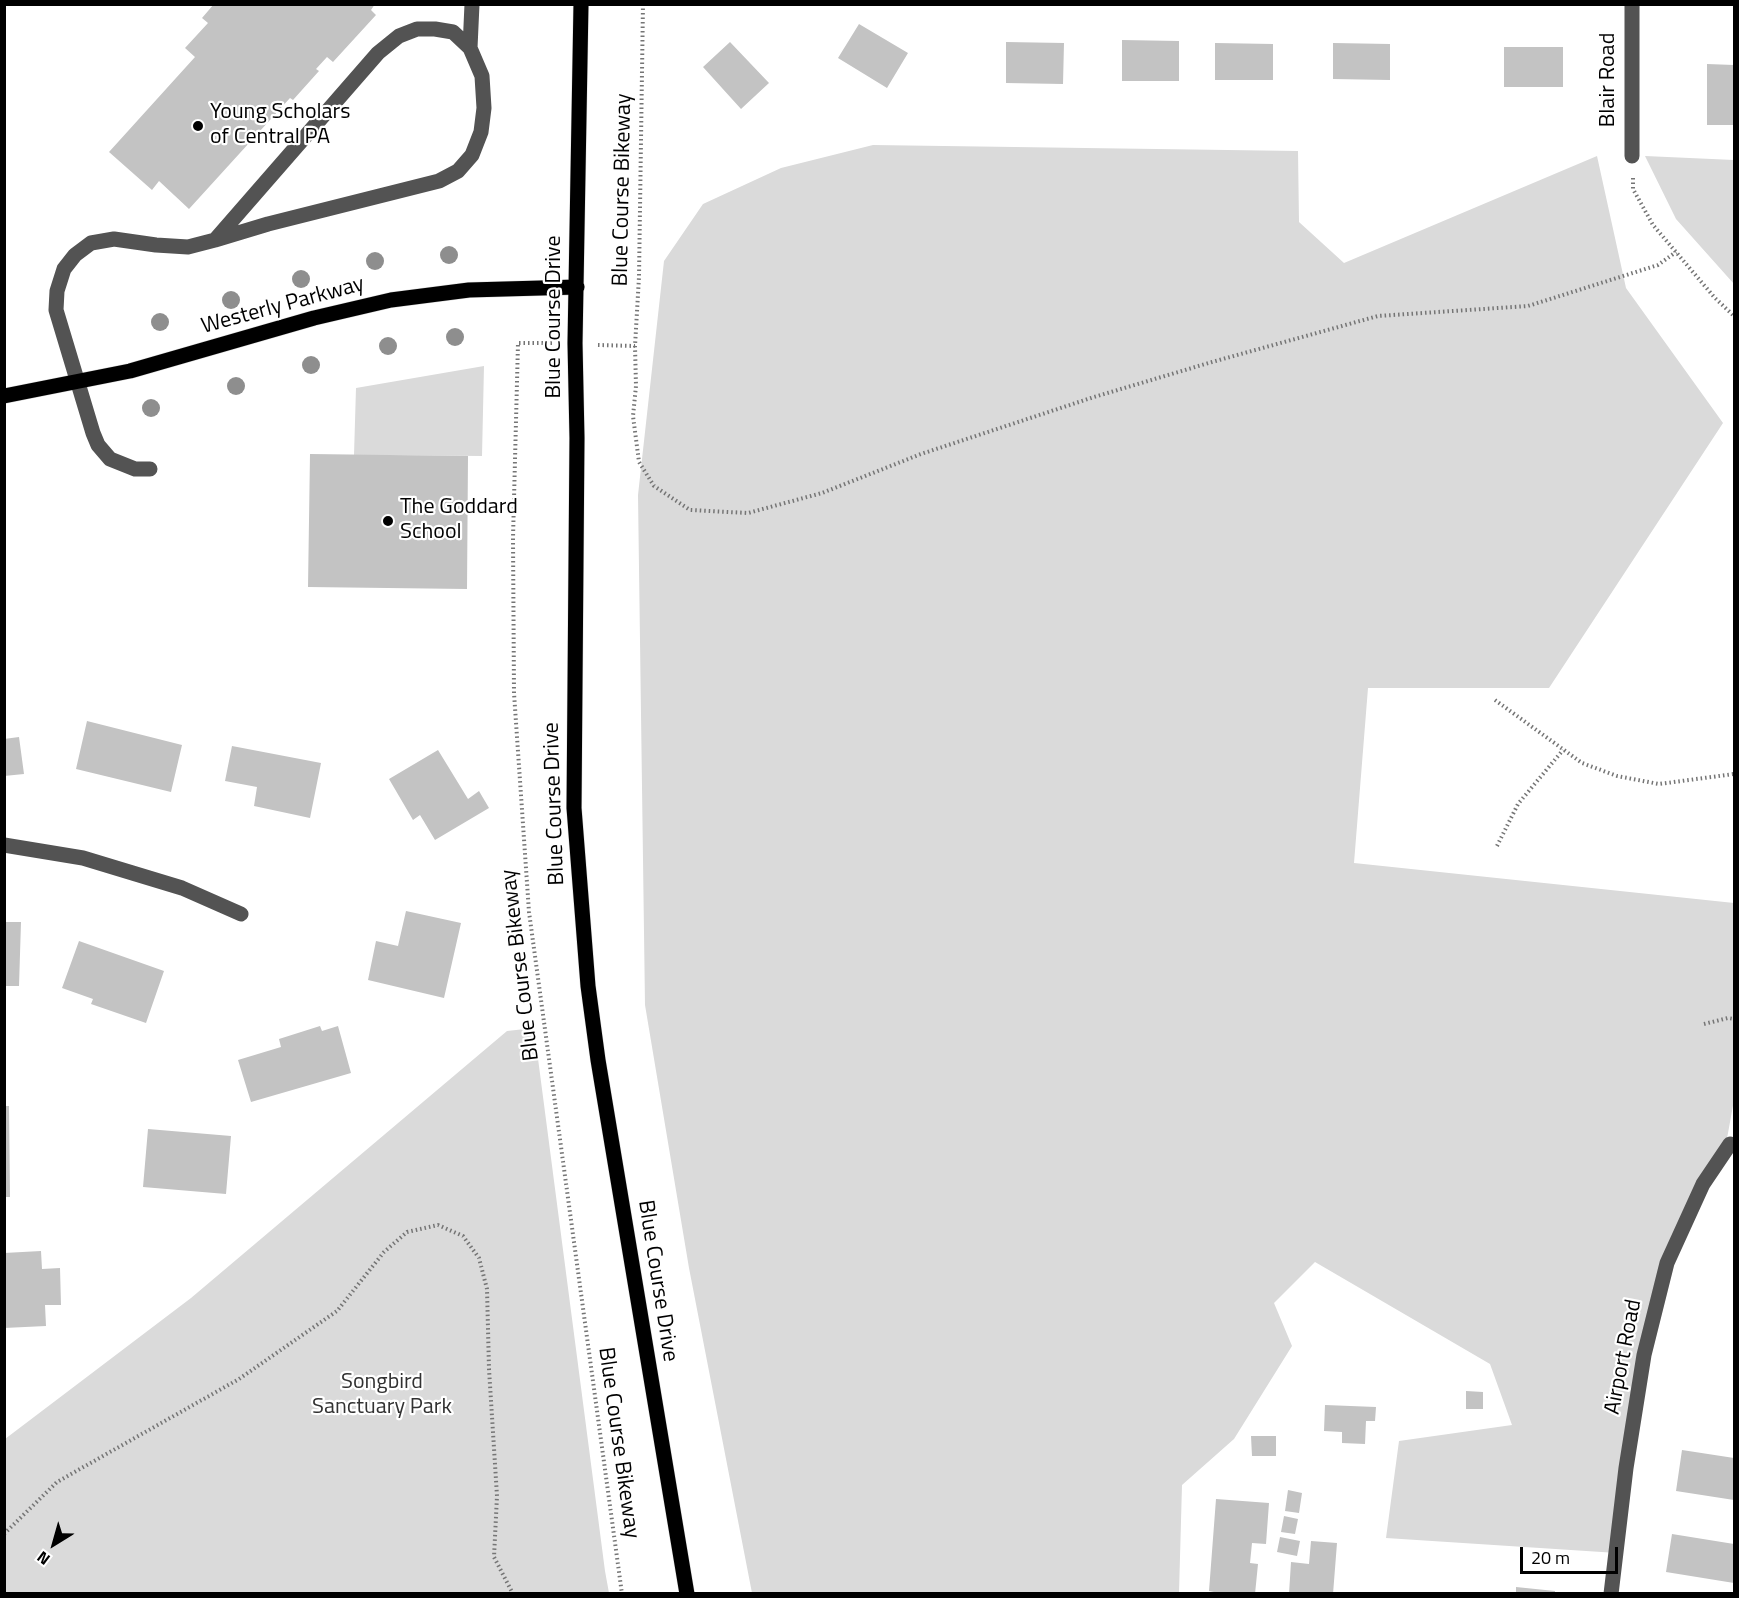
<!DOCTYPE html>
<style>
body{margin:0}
#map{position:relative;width:1739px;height:1598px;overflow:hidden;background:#fff;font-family:"Titillium Web",sans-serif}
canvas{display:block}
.frame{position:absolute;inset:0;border:6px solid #000;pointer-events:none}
.north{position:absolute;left:24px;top:1514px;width:60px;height:60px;-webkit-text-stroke:4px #fff;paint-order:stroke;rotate:217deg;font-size:16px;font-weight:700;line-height:24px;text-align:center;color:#000}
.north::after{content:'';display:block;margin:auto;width:21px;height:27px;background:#000;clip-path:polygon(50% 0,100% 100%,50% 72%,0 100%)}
.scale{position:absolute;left:1520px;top:1547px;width:98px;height:27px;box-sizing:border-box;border:3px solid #000;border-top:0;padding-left:8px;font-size:18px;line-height:21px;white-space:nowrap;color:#000;-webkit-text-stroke:4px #fff;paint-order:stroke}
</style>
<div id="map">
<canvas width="1739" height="1598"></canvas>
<div class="frame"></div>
<div class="north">N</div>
<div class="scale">20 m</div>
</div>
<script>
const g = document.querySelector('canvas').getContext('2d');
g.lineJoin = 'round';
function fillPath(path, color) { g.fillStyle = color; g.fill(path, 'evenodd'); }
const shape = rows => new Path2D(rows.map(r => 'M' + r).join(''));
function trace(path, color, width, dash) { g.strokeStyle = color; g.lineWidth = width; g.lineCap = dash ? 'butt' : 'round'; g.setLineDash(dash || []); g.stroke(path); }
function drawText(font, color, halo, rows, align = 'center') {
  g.font = font + ' "Titillium Web",sans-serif'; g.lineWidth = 4.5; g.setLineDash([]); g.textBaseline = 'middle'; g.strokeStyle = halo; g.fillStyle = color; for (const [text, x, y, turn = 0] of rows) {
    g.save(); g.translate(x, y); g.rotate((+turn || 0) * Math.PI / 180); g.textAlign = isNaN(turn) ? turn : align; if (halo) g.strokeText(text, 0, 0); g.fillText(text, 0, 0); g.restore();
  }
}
fillPath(shape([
 [873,145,1298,151,1299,222,1344,263,1597,156,1626,288,1723,423,1549,688,1368,688,1354,863,1734,903,1734,1100,1726,1144,1684,1221,1643,1385,1617,1553,1386,1538,1399,1441,1512,1425,1490,1364,1315,1262,1274,1303,1292,1346,1234,1439,1182,1485,1179,1593,752,1593,689,1268,645,1005,638,495,664,261,703,204,781,168],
 [1645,156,1734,160,1734,284,1676,219],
 [484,366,482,456,354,455,356,388],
 [534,1028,605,1571,609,1593,5,1593,5,1439,191,1298,507,1031]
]), '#dadada');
fillPath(shape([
 [214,4,375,4,371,10,376,15,333,62,327,57,316,69,319,71,293,100,290,98,189,209,159,181,152,190,109,152,195,57,185,48,208,23,202,18],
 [859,24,908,53,887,88,838,58],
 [1122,40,1179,41,1179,81,1122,81],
 [730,42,769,83,741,109,703,67],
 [1006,42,1064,43,1063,84,1006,83],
 [1215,43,1273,44,1273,80,1215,80],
 [1333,43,1390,44,1390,80,1333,79],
 [1504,47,1563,47,1563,87,1504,87],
 [1707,64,1734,65,1734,125,1707,125],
 [310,454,468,456,467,589,308,587],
 [87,721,182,745,171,792,76,769],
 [19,737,24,774,4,776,4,739],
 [232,746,321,763,310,818,254,806,257,787,225,781],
 [438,750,468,799,479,791,489,808,435,840,420,815,413,820,389,779],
 [406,911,461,923,444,998,368,980,376,941,398,946],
 [4,922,21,922,19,986,4,986],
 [79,941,164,971,146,1023,91,1004,93,999,62,988],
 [320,1026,322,1031,338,1026,351,1073,251,1102,238,1060,281,1047,279,1039],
 [4,1106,9,1106,10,1197,4,1197],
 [148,1129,231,1136,226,1194,143,1187],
 [41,1251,42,1269,60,1268,61,1305,45,1305,46,1326,4,1328,4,1253],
 [1466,1391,1483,1392,1483,1409,1466,1409],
 [1325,1405,1376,1407,1375,1421,1366,1421,1365,1444,1342,1443,1342,1432,1324,1431],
 [1251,1436,1276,1436,1276,1456,1252,1456],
 [1682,1450,1734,1458,1734,1500,1676,1491],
 [1288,1490,1302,1493,1299,1513,1285,1511],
 [1216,1499,1269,1503,1266,1544,1252,1543,1250,1563,1258,1564,1255,1594,1214,1594,1214,1592,1209,1591],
 [1284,1516,1298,1519,1295,1534,1281,1532],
 [1672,1534,1734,1544,1734,1583,1666,1572],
 [1280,1537,1300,1541,1297,1556,1277,1552],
 [1311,1541,1337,1543,1333,1594,1289,1594,1291,1562,1309,1564],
 [1516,1587,1555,1591,1555,1594,1516,1594]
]), '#c3c3c3');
const major = shape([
 [581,4,575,343,577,438,574,808,588,986,598,1060,687,1594],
 [4,396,130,371,314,318,391,300,469,290,577,287]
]);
trace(major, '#dbdbdb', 16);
trace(shape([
 [643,4,639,277,635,346,636,386,633,416,639,462,654,486,690,510,748,513,822,493,921,454,1094,397,1212,362,1378,316,1528,306,1658,265,1676,252],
 [1633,178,1633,189,1653,225,1715,298,1734,316],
 [552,343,518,343,513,538,514,693,529,912,622,1594],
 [598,345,635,346],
 [1495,700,1582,763,1617,776,1659,784,1734,774],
 [1497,846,1518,804,1563,750],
 [1704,1024,1728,1018,1734,1019],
 [4,1534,57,1482,239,1379,337,1311,384,1252,407,1232,438,1225,463,1236,479,1258,487,1289,489,1369,497,1496,494,1557,513,1594]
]), '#757575', 4, [1.5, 3]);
trace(shape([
 [470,48,472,4],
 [1632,156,1632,4],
 [150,469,135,469,110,459,98,445,93,433,56,310,57,291,64,269,75,255,91,243,114,239,156,245,188,247,215,240,268,224,439,181,458,171,472,155,481,132,484,108,482,76,470,48,453,32,435,29,417,29,399,36,378,53,215,240],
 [4,845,83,858,182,888,241,914],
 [1611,1594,1626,1468,1644,1355,1667,1263,1703,1184,1730,1144]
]), '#535353', 15);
trace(major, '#000', 15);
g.fillStyle = '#8e8e8e';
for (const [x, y] of [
 [449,255],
 [375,261],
 [301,279],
 [231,300],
 [160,322],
 [455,337],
 [388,346],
 [311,365],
 [236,386],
 [151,408]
]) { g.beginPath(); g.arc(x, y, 9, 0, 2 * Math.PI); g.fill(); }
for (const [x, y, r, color] of [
 [198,126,6,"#000"],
 [388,521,6,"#000"]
]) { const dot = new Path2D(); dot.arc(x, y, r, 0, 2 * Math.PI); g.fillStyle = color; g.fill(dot); trace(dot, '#fff', 2); }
drawText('22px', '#000', '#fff', [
 ["Blair Road",1609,80,-90],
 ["Blue Course Bikeway",623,190,-89],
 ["Westerly Parkway",283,306,-15],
 ["Blue Course Drive",555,317,-90],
 ["Blue Course Drive",555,804,-92],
 ["Blue Course Bikeway",521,965,-97],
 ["Blue Course Drive",657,1281,81],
 ["Airport Road",1624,1357,-79],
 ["Blue Course Bikeway",618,1443,82]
]);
drawText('22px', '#000', '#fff', [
 ["Young Scholars",210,113],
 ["of Central PA",210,138],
 ["The Goddard",400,508],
 ["School",400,533]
], 'left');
drawText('22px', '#313131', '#fff', [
 ["Songbird",382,1383],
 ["Sanctuary Park",382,1408]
]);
</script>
